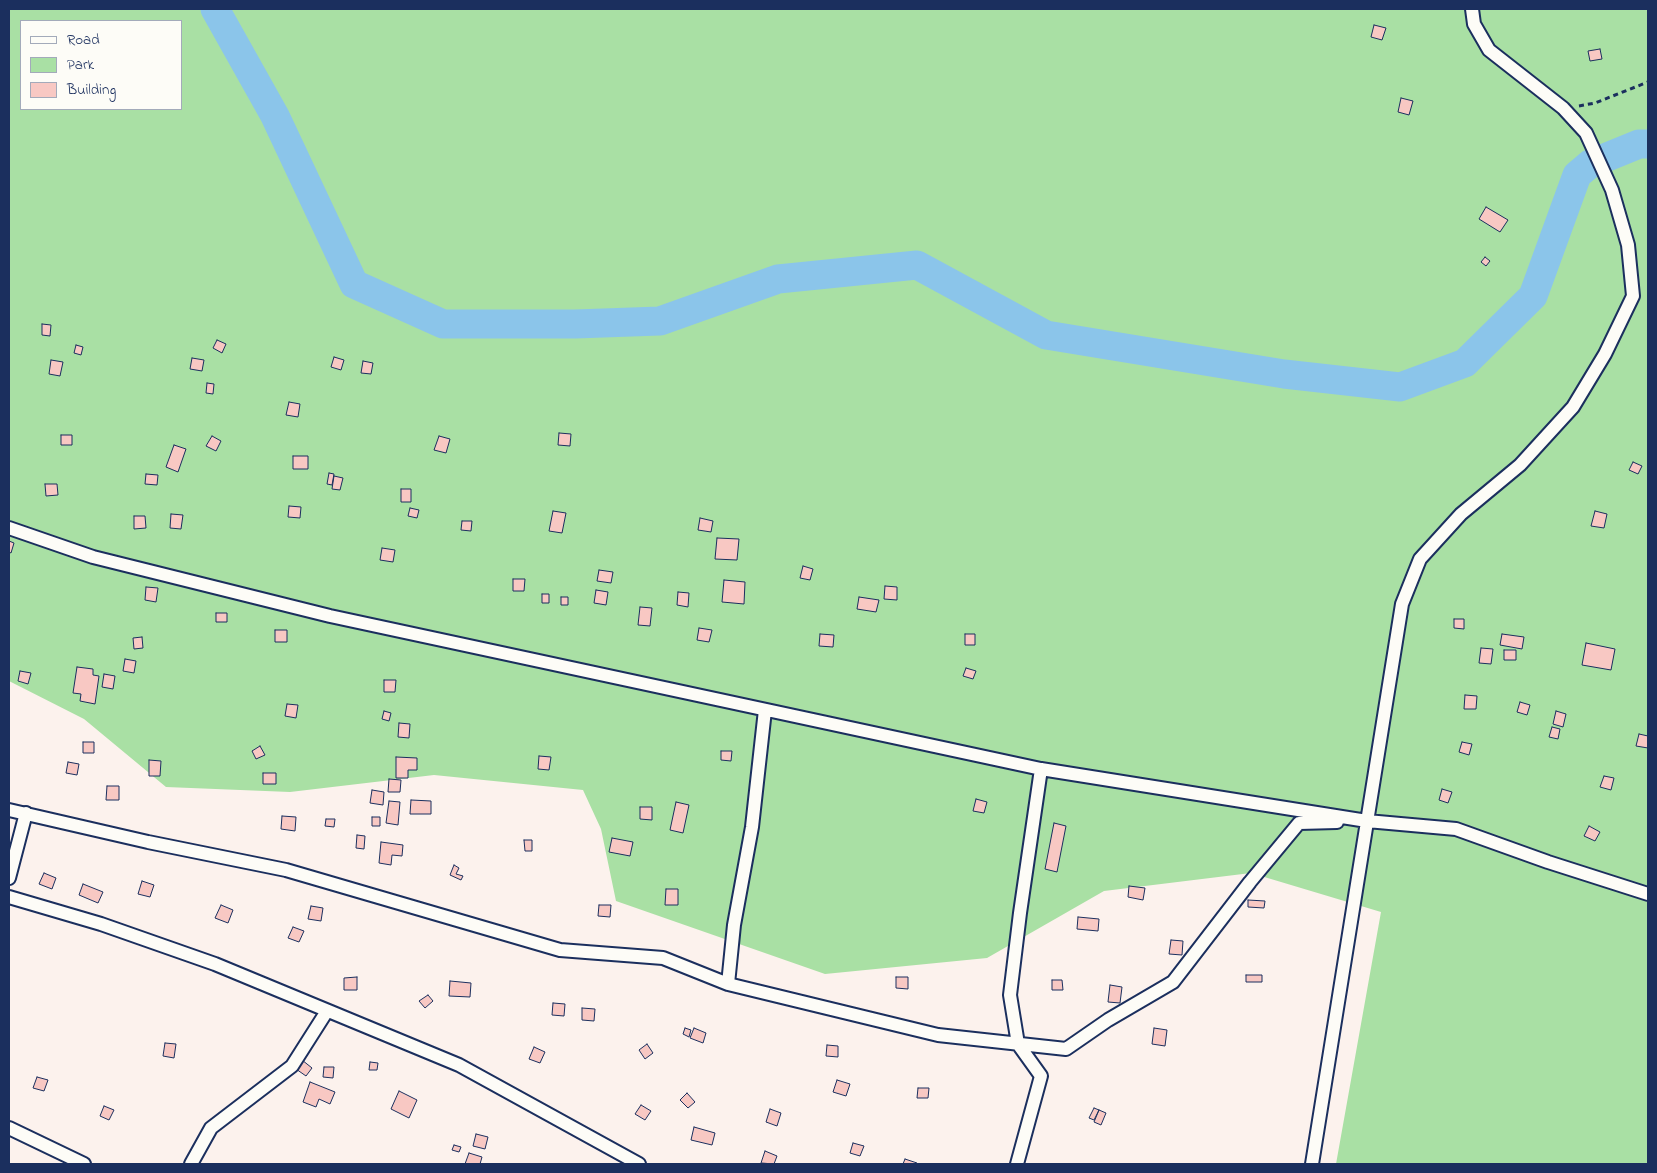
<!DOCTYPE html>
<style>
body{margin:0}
#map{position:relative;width:1657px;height:1173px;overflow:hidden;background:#fcf2ed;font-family:"Indie Flower",sans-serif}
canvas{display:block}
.frame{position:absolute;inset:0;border:10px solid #1b2f5e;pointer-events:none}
.legend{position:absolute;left:20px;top:20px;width:162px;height:90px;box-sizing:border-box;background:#fdfcf7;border:1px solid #a3aaba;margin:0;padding:6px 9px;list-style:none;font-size:15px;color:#1b2f5e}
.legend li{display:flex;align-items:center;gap:10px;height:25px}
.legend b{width:25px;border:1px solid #a3aaba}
</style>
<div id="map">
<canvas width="1657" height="1173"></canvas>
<div class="frame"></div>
<ul class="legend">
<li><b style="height:6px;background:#fdfcf7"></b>Road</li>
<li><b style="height:14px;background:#a9e0a4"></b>Park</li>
<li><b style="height:14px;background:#f8c8c3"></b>Building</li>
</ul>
</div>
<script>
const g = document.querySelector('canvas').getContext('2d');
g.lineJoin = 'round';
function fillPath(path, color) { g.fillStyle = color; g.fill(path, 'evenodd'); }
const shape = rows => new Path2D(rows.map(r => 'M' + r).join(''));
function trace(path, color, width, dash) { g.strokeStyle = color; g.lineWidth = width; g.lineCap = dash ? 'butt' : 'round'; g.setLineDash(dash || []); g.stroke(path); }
fillPath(shape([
 [9,9,1648,9,1648,1164,1336,1164,1381,912,1251,873,1104,891,987,958,825,974,616,901,601,829,583,790,434,775,290,792,166,787,84,719,9,681],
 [21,21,181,21,181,109,21,109]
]), '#a9e0a4');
trace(shape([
 [215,9,275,116,354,284,443,324,575,324,660,321,778,279,917,265,1046,335,1284,374,1400,387,1465,363,1533,296,1577,175,1590,164,1639,144,1648,144]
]), '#8bc5ea', 29);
const building = shape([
 [1374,25,1386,28,1382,40,1371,37,1374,25],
 [1600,49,1602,59,1590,61,1588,51,1600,49],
 [1401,98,1413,101,1409,115,1398,112,1401,98],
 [1486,207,1508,220,1500,232,1479,219,1486,207],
 [1485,257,1490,261,1486,266,1481,262,1485,257],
 [42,324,51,325,50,336,42,335,42,324],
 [217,340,226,344,222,353,213,348,217,340],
 [76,345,83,347,81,355,74,353,76,345],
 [334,357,344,360,341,370,331,367,334,357],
 [192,358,204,360,202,371,190,369,192,358],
 [51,360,63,362,60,376,49,374,51,360],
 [363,361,373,363,371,374,361,373,363,361],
 [207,383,214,384,213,394,206,393,207,383],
 [289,402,300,404,298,417,286,415,289,402],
 [559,433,571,434,570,446,558,445,559,433],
 [61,435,72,435,72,445,61,445,61,435],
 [212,436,221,441,216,451,206,446,212,436],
 [439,436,450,439,446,453,434,450,439,436],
 [174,445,186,449,178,472,166,467,174,445],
 [293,456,308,456,308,469,293,469,293,456],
 [1633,462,1642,466,1638,474,1629,470,1633,462],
 [329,473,334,474,332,485,327,484,329,473],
 [146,474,158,475,157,485,145,484,146,474],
 [334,476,343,478,340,490,332,489,334,476],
 [45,484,57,484,58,495,46,496,45,484],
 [401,489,411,489,411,502,401,502,401,489],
 [289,506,301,507,300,518,288,517,289,506],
 [410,508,419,510,417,518,408,516,410,508],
 [553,511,566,513,562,533,549,531,553,511],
 [1595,511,1607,514,1604,528,1591,526,1595,511],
 [171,514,183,515,181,529,170,528,171,514],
 [134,516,145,516,146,528,134,529,134,516],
 [700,518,713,521,711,532,698,530,700,518],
 [462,521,472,521,471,531,461,530,462,521],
 [717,538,739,539,737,560,715,559,717,538],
 [9,541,14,543,11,553,9,552,9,541],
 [382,548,395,550,393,562,380,560,382,548],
 [803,566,813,569,810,580,800,578,803,566],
 [599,570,613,572,611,583,597,581,599,570],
 [513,579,525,579,524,591,513,591,513,579],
 [724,580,745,582,744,604,722,602,724,580],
 [885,586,897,587,897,600,884,599,885,586],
 [146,587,158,588,156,602,145,600,146,587],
 [596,590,608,592,606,605,594,603,596,590],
 [678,592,689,593,688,607,677,605,678,592],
 [542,594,549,594,549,603,542,603,542,594],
 [561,597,568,597,568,605,561,605,561,597],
 [859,597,879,600,876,612,857,609,859,597],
 [640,607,652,608,650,626,638,625,640,607],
 [216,613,227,613,227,622,216,622,216,613],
 [1454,619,1464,619,1464,629,1454,628,1454,619],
 [699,628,712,630,709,642,697,640,699,628],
 [275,630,287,630,287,642,275,642,275,630],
 [820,634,834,635,833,647,819,646,820,634],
 [965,634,975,634,975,645,965,645,965,634],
 [1502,634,1524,637,1522,649,1500,645,1502,634],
 [142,637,143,648,134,649,133,638,142,637],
 [1586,643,1615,649,1611,670,1582,665,1586,643],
 [1481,648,1493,649,1491,664,1479,663,1481,648],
 [1504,650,1516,650,1516,660,1504,660,1504,650],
 [125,659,136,661,134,673,123,671,125,659],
 [77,667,93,669,93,675,99,676,95,704,80,701,81,694,73,693,77,667],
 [966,668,976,671,973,679,963,676,966,668],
 [20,671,31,673,28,684,18,681,20,671],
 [104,674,115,676,113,689,102,687,104,674],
 [384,680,396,680,395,692,384,692,384,680],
 [1465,695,1477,696,1476,709,1464,709,1465,695],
 [1520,702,1530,705,1527,715,1517,712,1520,702],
 [287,704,298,705,296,718,285,716,287,704],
 [384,711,391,713,389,721,382,719,384,711],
 [1556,711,1566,714,1563,727,1553,724,1556,711],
 [399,723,410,724,409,738,398,737,399,723],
 [1552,727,1560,729,1558,739,1549,737,1552,727],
 [1639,734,1648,736,1648,748,1636,746,1639,734],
 [83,742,94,742,94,753,83,753,83,742],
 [1462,742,1472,744,1469,755,1459,752,1462,742],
 [260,746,265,755,256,759,252,751,260,746],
 [721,751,732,751,731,761,721,760,721,751],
 [539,756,551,757,549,770,538,769,539,756],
 [396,757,417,758,417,770,408,770,408,778,396,778,396,757],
 [149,760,161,761,160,776,149,776,149,760],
 [68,762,79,764,77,775,66,773,68,762],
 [263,773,276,773,276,784,263,784,263,773],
 [1604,776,1614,778,1611,790,1600,787,1604,776],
 [389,779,401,780,400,792,388,792,389,779],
 [107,786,119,786,119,800,106,800,107,786],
 [1442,789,1452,792,1448,803,1439,800,1442,789],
 [372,790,384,792,383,805,370,803,372,790],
 [976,799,987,802,984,813,973,811,976,799],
 [411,800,431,801,431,814,410,814,411,800],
 [389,801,400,802,398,825,386,823,389,801],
 [676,802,689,805,683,833,670,830,676,802],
 [640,807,652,807,652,820,640,819,640,807],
 [282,816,296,817,295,831,281,829,282,816],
 [372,817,380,817,380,826,372,826,372,817],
 [326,819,335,819,334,827,325,826,326,819],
 [1054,823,1066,826,1057,872,1045,869,1054,823],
 [1589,826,1600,832,1595,841,1584,836,1589,826],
 [357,835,365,836,364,849,356,848,357,835],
 [612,838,633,842,630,856,609,852,612,838],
 [524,840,532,840,532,851,525,851,524,840],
 [381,842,403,845,402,856,392,855,391,865,379,863,381,842],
 [454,865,459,868,456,874,463,876,461,880,450,875,454,865],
 [44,873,56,878,52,889,39,884,44,873],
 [142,881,154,885,150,897,138,894,142,881],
 [83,884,103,892,98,903,79,895,83,884],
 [1129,886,1145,888,1143,900,1128,897,1129,886],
 [666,889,678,889,678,905,665,905,666,889],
 [1248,900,1265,901,1264,908,1248,907,1248,900],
 [221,905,233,910,228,923,215,918,221,905],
 [599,905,611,905,610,917,598,916,599,905],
 [311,906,323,908,321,921,308,919,311,906],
 [1078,917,1099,919,1098,931,1077,929,1078,917],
 [293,927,304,931,299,942,288,938,293,927],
 [1171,940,1183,941,1182,955,1169,954,1171,940],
 [1246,975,1262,975,1262,982,1246,982,1246,975],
 [357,977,357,990,344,990,344,978,357,977],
 [896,977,908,977,908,989,896,988,896,977],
 [1052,980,1062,980,1063,990,1052,990,1052,980],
 [450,981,471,983,470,997,449,996,450,981],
 [1110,985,1122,987,1120,1003,1108,1002,1110,985],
 [428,995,433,1001,425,1008,419,1001,428,995],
 [553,1003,565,1004,564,1016,552,1015,553,1003],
 [582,1008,595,1009,594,1021,582,1020,582,1008],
 [685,1028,691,1030,689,1037,683,1034,685,1028],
 [694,1028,706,1033,703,1043,690,1038,694,1028],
 [1154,1028,1167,1030,1165,1046,1152,1044,1154,1028],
 [165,1043,176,1044,174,1058,163,1056,165,1043],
 [647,1044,653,1053,645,1059,639,1050,647,1044],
 [827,1045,838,1046,838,1057,826,1056,827,1045],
 [534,1047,545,1052,540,1063,529,1059,534,1047],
 [302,1060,312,1068,306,1076,296,1069,302,1060],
 [370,1062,378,1063,377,1070,369,1070,370,1062],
 [324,1067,334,1067,333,1078,323,1077,324,1067],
 [37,1077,48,1080,44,1091,33,1088,37,1077],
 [837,1080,850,1084,846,1096,833,1092,837,1080],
 [310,1082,335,1092,330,1104,319,1099,316,1107,303,1102,310,1082],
 [918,1088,929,1088,928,1098,917,1098,918,1088],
 [399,1091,417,1100,409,1118,391,1109,399,1091],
 [687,1093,695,1102,688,1108,680,1100,687,1093],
 [641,1105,651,1111,645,1120,635,1114,641,1105],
 [104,1106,114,1110,109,1120,100,1116,104,1106],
 [1094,1108,1099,1110,1094,1120,1089,1118,1094,1108],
 [770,1109,781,1113,777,1126,766,1122,770,1109],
 [1099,1110,1106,1113,1101,1125,1094,1122,1099,1110],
 [694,1127,715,1133,712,1145,691,1140,694,1127],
 [476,1134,488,1137,485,1149,473,1146,476,1134],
 [853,1143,864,1146,860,1156,850,1153,853,1143],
 [454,1145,461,1147,459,1152,452,1150,454,1145],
 [765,1151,777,1156,774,1164,761,1163,765,1151],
 [469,1153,482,1157,480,1164,465,1164,469,1153],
 [905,1159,917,1163,917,1164,903,1164,905,1159]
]);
fillPath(building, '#f8c8c3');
trace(building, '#1b2f5e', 1);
const street = shape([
 [9,528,93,557,330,616,1041,769,1367,821,1456,829,1548,862,1648,894],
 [9,810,148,842,286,870,560,950,663,958,728,984,938,1035,1066,1049,1108,1020,1173,982,1250,882,1299,823,1337,822],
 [9,878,26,813],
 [9,897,101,924,215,964,459,1065,639,1164],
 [728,984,734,925,752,827,765,710],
 [9,1128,84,1164],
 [191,1164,211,1128,292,1066,327,1011],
 [1017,1164,1041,1076,1018,1044,1010,995,1020,913,1041,769],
 [1312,1164,1402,604,1420,559,1461,514,1520,465,1573,407,1605,354,1633,296,1628,245,1612,190,1586,133,1563,108,1489,50,1474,24,1472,9]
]);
trace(street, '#1b2f5e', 16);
trace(shape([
 [1579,106,1595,103,1648,82]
]), '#1b2f5e', 3, [5, 4]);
trace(street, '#fdfcf7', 12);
</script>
